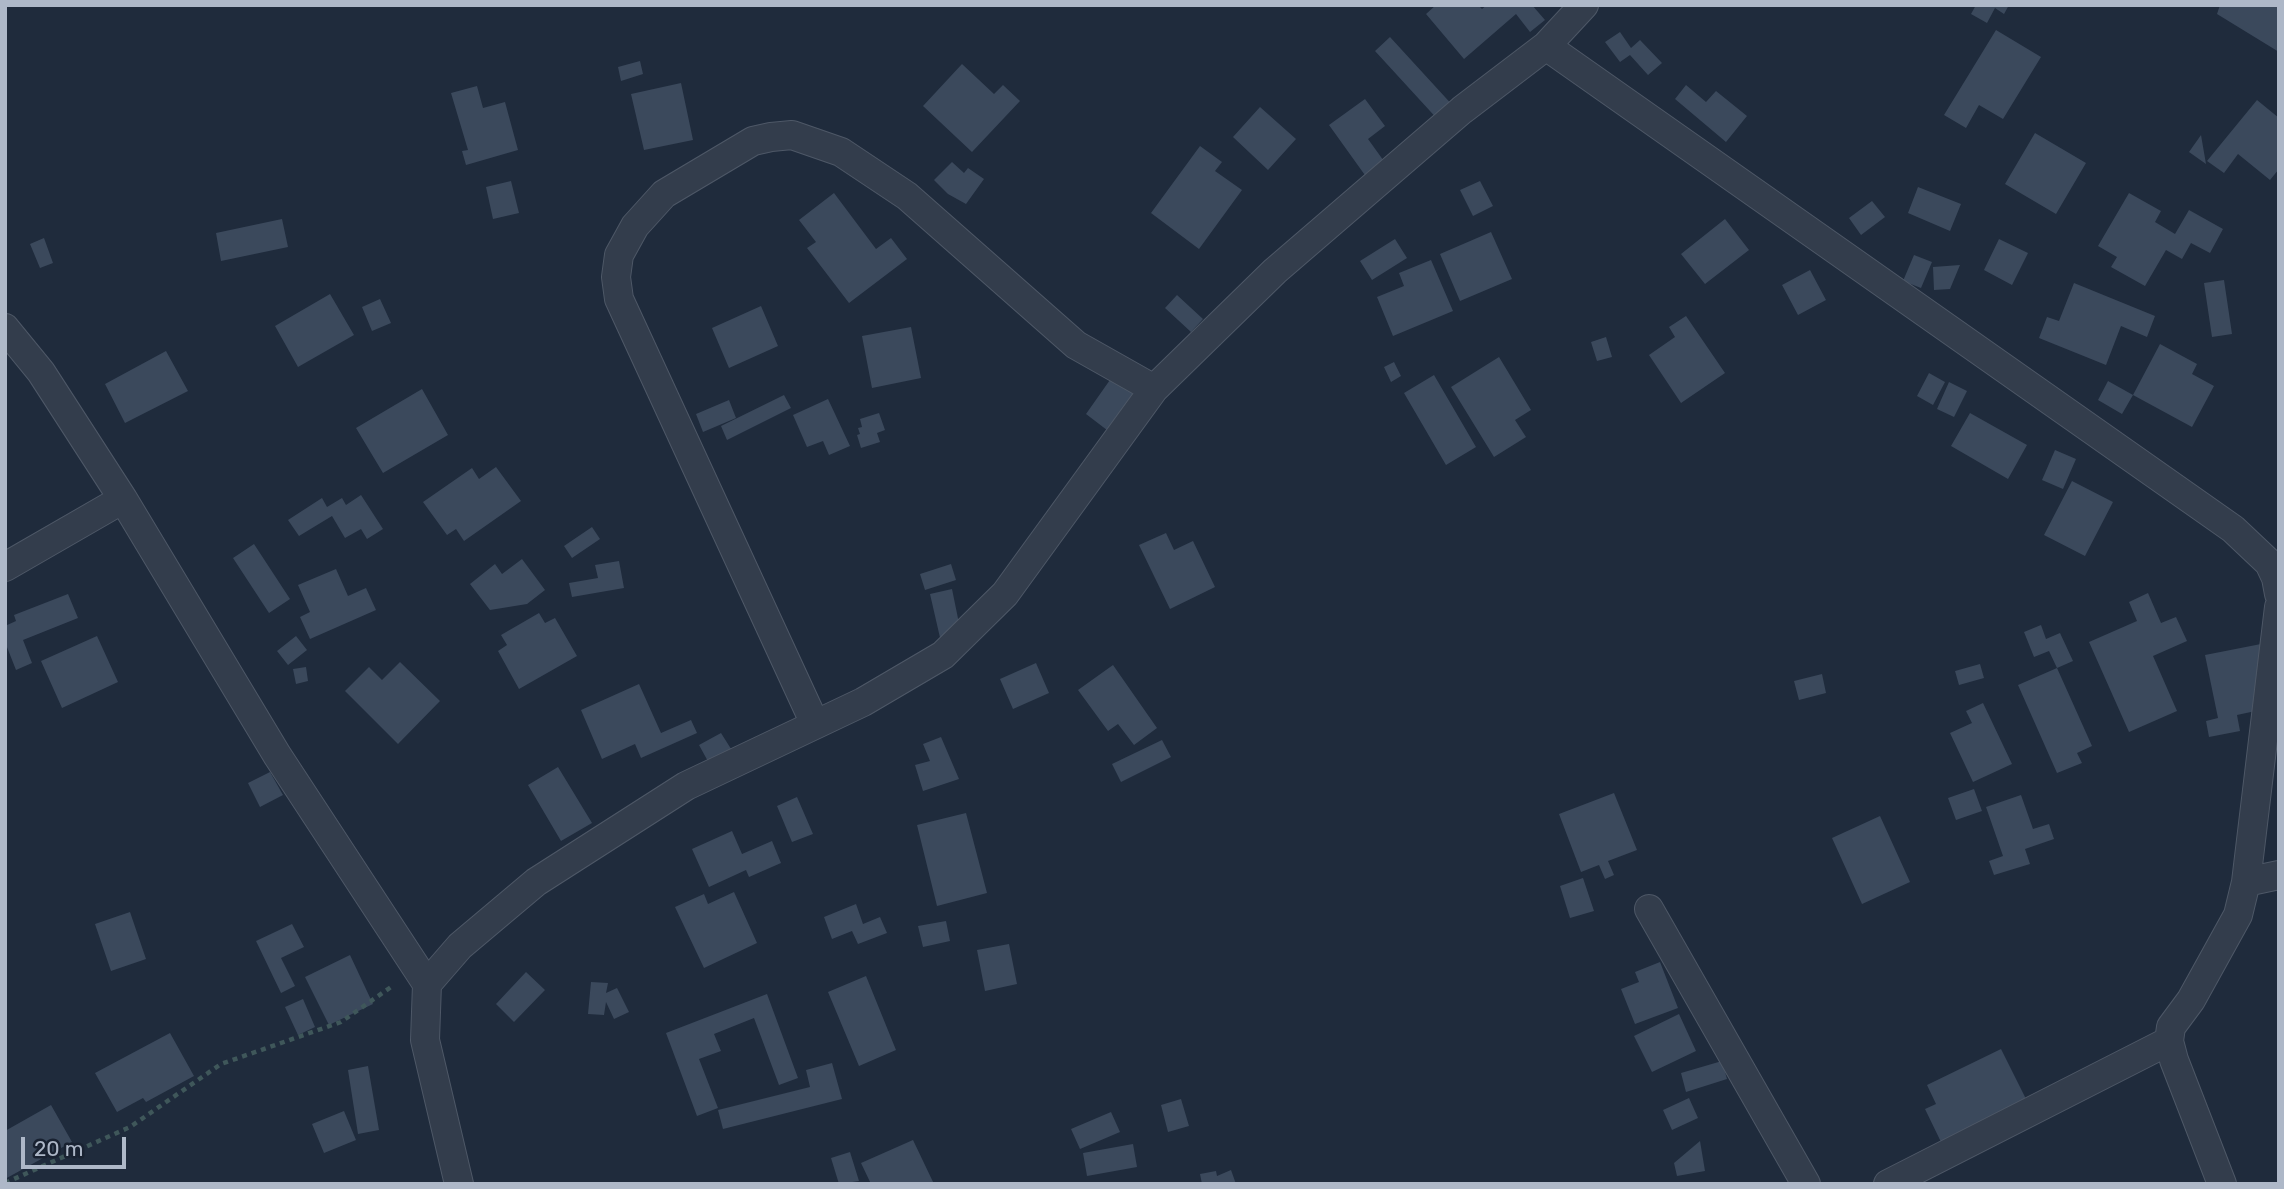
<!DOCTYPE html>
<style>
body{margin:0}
#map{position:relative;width:2284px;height:1189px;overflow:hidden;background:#1f2b3c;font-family:Rubik,sans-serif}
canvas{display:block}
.frame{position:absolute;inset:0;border:7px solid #aeb8c8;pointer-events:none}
.scale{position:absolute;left:21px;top:1137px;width:105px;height:32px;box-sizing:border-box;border:4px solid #aeb8c8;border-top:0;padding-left:9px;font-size:21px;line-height:24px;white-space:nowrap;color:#aeb8c8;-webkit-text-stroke:5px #192231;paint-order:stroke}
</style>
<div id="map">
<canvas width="2284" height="1189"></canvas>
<div class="frame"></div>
<div class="scale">20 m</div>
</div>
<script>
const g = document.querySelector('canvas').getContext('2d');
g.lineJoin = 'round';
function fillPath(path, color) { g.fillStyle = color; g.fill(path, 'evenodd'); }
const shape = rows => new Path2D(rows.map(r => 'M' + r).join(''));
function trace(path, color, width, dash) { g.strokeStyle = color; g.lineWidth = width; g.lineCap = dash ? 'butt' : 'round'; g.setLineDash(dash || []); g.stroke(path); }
fillPath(shape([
 [1436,5,1478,5,1482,9,1487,5,1532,5,1545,20,1530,32,1516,14,1464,59,1426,14],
 [1976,5,2009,5,2004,14,1995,8,1987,23,1971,14],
 [2220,5,2279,5,2279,52,2217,14],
 [1996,30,2041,57,2003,119,1979,105,1966,128,1944,115],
 [1620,32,1631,48,1640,40,1662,63,1648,75,1630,55,1620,62,1605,42],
 [1390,37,1456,109,1441,123,1375,51],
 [640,61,643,74,621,81,618,67],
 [962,64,994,94,1003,85,1020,101,972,152,923,106],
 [681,83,693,140,644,150,631,94],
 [1686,85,1706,102,1716,91,1747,116,1726,142,1675,99],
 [477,86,483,108,505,102,518,150,466,165,462,151,468,150,451,93],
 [1365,99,1385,126,1368,139,1386,164,1367,178,1329,125],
 [2257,100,2279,118,2279,169,2270,180,2238,154,2224,173,2207,161],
 [1260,107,1296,139,1268,170,1233,137],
 [2035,133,2086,163,2056,214,2005,184],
 [2201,135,2206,164,2189,152],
 [1200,146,1222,162,1215,171,1242,190,1199,249,1151,213],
 [952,162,964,173,968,168,984,179,966,204,948,194,934,180],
 [511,181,519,213,493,219,486,187],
 [1480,181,1493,206,1473,216,1460,190],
 [1918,187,1961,204,1950,231,1908,213],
 [834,193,876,249,891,238,907,259,849,303,807,248,816,242,799,220],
 [2129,193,2161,211,2155,222,2175,234,2189,210,2223,229,2210,253,2191,243,2182,259,2166,250,2145,286,2111,267,2117,257,2098,246],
 [1872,201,1885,217,1861,235,1849,218],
 [282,219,288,247,221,261,216,233],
 [1725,219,1749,250,1705,284,1681,254],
 [1491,232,1512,279,1460,301,1440,254],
 [44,238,53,263,40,268,30,244],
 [1395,239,1407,258,1372,280,1360,261],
 [1999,239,2028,253,2012,285,1984,270],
 [1914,255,1932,262,1921,288,1903,281],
 [1431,260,1453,311,1393,336,1377,297,1404,286,1399,273],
 [1960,265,1950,289,1934,290,1933,267],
 [1810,270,1826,300,1798,315,1782,285],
 [2224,280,2232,334,2212,337,2204,283],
 [2074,283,2155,316,2147,337,2121,326,2106,365,2039,338,2047,317,2059,321],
 [330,294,354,335,298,367,275,326],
 [1177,295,1203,319,1191,332,1165,308],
 [380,299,391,323,372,331,362,307],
 [761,306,778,346,729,368,712,328],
 [1686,316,1725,373,1681,403,1649,355,1675,337,1669,327],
 [911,327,921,378,872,388,862,336],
 [1606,337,1612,357,1597,361,1591,342],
 [2160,344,2197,364,2192,374,2214,386,2192,427,2133,395],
 [166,351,188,391,125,423,105,384],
 [1499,357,1531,410,1515,420,1526,437,1494,457,1451,387],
 [1394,362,1401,376,1391,382,1384,367],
 [1929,373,1945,382,1933,405,1917,396],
 [1434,375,1476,447,1446,465,1404,393],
 [1112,377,1147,402,1120,440,1086,414],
 [2108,381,2133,395,2122,414,2098,400],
 [1949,382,1967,391,1954,417,1937,409],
 [422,389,448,435,383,473,356,428],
 [784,395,791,408,727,440,721,426],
 [828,399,850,446,829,455,823,441,807,447,793,415],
 [729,400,736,418,703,432,696,414],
 [879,413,885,430,877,433,880,442,861,448,857,435,860,434,858,428,862,427,860,419],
 [1970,413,2027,445,2008,479,1951,446],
 [2055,450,2076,459,2063,489,2042,480],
 [496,467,521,501,464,541,456,529,447,535,423,502,472,468,479,479],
 [2072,481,2113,502,2085,556,2044,535],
 [361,495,383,529,367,539,361,529,345,538,332,516,299,536,288,520,322,498,327,507,342,498,346,505],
 [592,527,600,539,572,558,564,546],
 [1166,533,1174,550,1193,541,1215,587,1170,609,1139,545],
 [254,544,290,599,269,613,233,558],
 [522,559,545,590,527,604,490,610,470,584,495,564,502,574],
 [619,561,624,588,572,597,569,583,598,578,595,565],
 [951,564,956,580,925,590,920,574],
 [336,569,348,596,366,588,376,610,310,639,300,617,310,612,298,585],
 [952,589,962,638,941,642,930,594],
 [2148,593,2161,623,2176,617,2187,641,2153,656,2177,711,2129,732,2089,642,2137,621,2129,602],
 [68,594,78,618,23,640,32,663,16,670,5,642,5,626,16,621,14,615],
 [539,613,545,623,555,618,577,656,519,689,498,651,507,645,501,635],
 [2041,625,2046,639,2060,633,2073,661,2057,668,2049,651,2034,657,2024,632],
 [97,636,118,682,62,708,41,661],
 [296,636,307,650,288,665,277,651],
 [2261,644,2274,707,2237,715,2240,731,2209,737,2206,721,2218,718,2205,655],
 [400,662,440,701,398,744,345,691,369,667,382,680],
 [1036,663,1049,693,1013,709,1000,679],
 [1980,664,1984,678,1959,685,1955,671],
 [1113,665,1157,728,1134,745,1118,724,1108,731,1078,690],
 [306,667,308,681,296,684,293,669],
 [2057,668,2092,746,2077,753,2082,763,2057,773,2018,685],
 [1822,674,1826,693,1799,700,1794,681],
 [639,684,661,733,691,720,697,733,641,758,635,744,602,759,581,710],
 [1983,703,2012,764,1973,782,1950,733,1972,723,1966,711],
 [721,733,733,752,710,765,699,745],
 [941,737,959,779,923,791,915,765,930,761,923,744],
 [1162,740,1171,757,1121,782,1112,764],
 [558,767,592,823,561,841,528,785],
 [270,772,283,795,260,807,248,783],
 [1974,789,1982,811,1956,820,1948,798],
 [1614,793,1637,850,1608,861,1614,875,1605,879,1599,865,1581,872,1559,814],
 [2021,795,2033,829,2049,824,2054,839,2025,849,2030,864,1994,875,1989,861,2003,856,1986,807],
 [797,797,813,834,792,842,777,806],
 [966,813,987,893,937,906,917,825],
 [1880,816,1910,882,1862,904,1832,838],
 [732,831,742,854,772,841,781,863,749,877,746,870,709,887,692,849],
 [1583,878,1594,911,1570,918,1560,886],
 [734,892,757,943,704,968,675,907,704,894,708,904],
 [856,904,863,924,880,917,887,933,858,944,852,931,832,939,824,917],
 [130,912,146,959,111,971,95,924],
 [946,921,950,941,923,947,918,926],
 [292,924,304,947,281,958,295,986,281,993,256,941],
 [1009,944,1017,984,985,991,977,950],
 [350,955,373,1004,329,1025,305,977],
 [1660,962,1678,1008,1635,1024,1621,989,1639,982,1635,972],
 [526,972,545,990,514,1022,496,1004],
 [866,976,896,1050,859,1066,828,992],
 [591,982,608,983,606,993,617,988,629,1012,614,1019,606,1002,604,1015,588,1014],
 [767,994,798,1078,779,1085,754,1018,714,1034,721,1051,699,1059,718,1108,697,1116,666,1033],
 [303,999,315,1027,298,1035,285,1007],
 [1679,1014,1696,1051,1652,1072,1634,1036],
 [170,1033,194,1076,146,1102,143,1098,117,1112,95,1073],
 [2001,1049,2026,1099,1941,1142,1925,1109,1936,1104,1927,1085],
 [1722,1061,1727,1079,1686,1092,1681,1073],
 [832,1063,842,1099,723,1129,718,1110,810,1087,806,1070],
 [368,1066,379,1130,358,1134,348,1070],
 [1689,1098,1698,1118,1672,1130,1663,1110],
 [1181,1099,1189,1126,1168,1132,1161,1105],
 [51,1105,72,1142,5,1179,5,1131],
 [344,1111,356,1140,324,1153,312,1124],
 [1111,1112,1120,1132,1080,1149,1071,1129],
 [913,1140,934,1184,871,1184,861,1163],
 [1700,1141,1705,1171,1677,1176,1674,1163],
 [1133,1144,1137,1167,1087,1176,1083,1153],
 [850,1152,859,1181,839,1184,831,1158],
 [1231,1170,1236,1184,1202,1184,1200,1174,1216,1171,1217,1176]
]), '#3b495c');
const minor = shape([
 [1546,46,2233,529,2269,563,2276,578,2279,594],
 [5,328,41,372,123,499,277,755,427,984,425,1040,459,1184],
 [5,567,123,499],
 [815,724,619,299,616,277,619,255,635,226,664,194,753,141,771,137,792,135,841,152,907,196,1076,345,1154,389],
 [2246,882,2279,875],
 [1649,909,1806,1184],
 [427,984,460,946,536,882,686,786,863,702,943,655,1005,594,1154,389,1275,271,1462,110,1546,46,1584,5],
 [1888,1184,2169,1041],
 [2222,1184,2174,1060,2169,1041,2171,1027,2191,1000,2238,915,2246,882,2279,607]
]);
trace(minor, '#4e5867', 30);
trace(shape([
 [5,1183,130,1127,221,1064,341,1022,391,987]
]), '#3f575a', 4.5, [5, 5]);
trace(minor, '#333d4c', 28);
</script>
